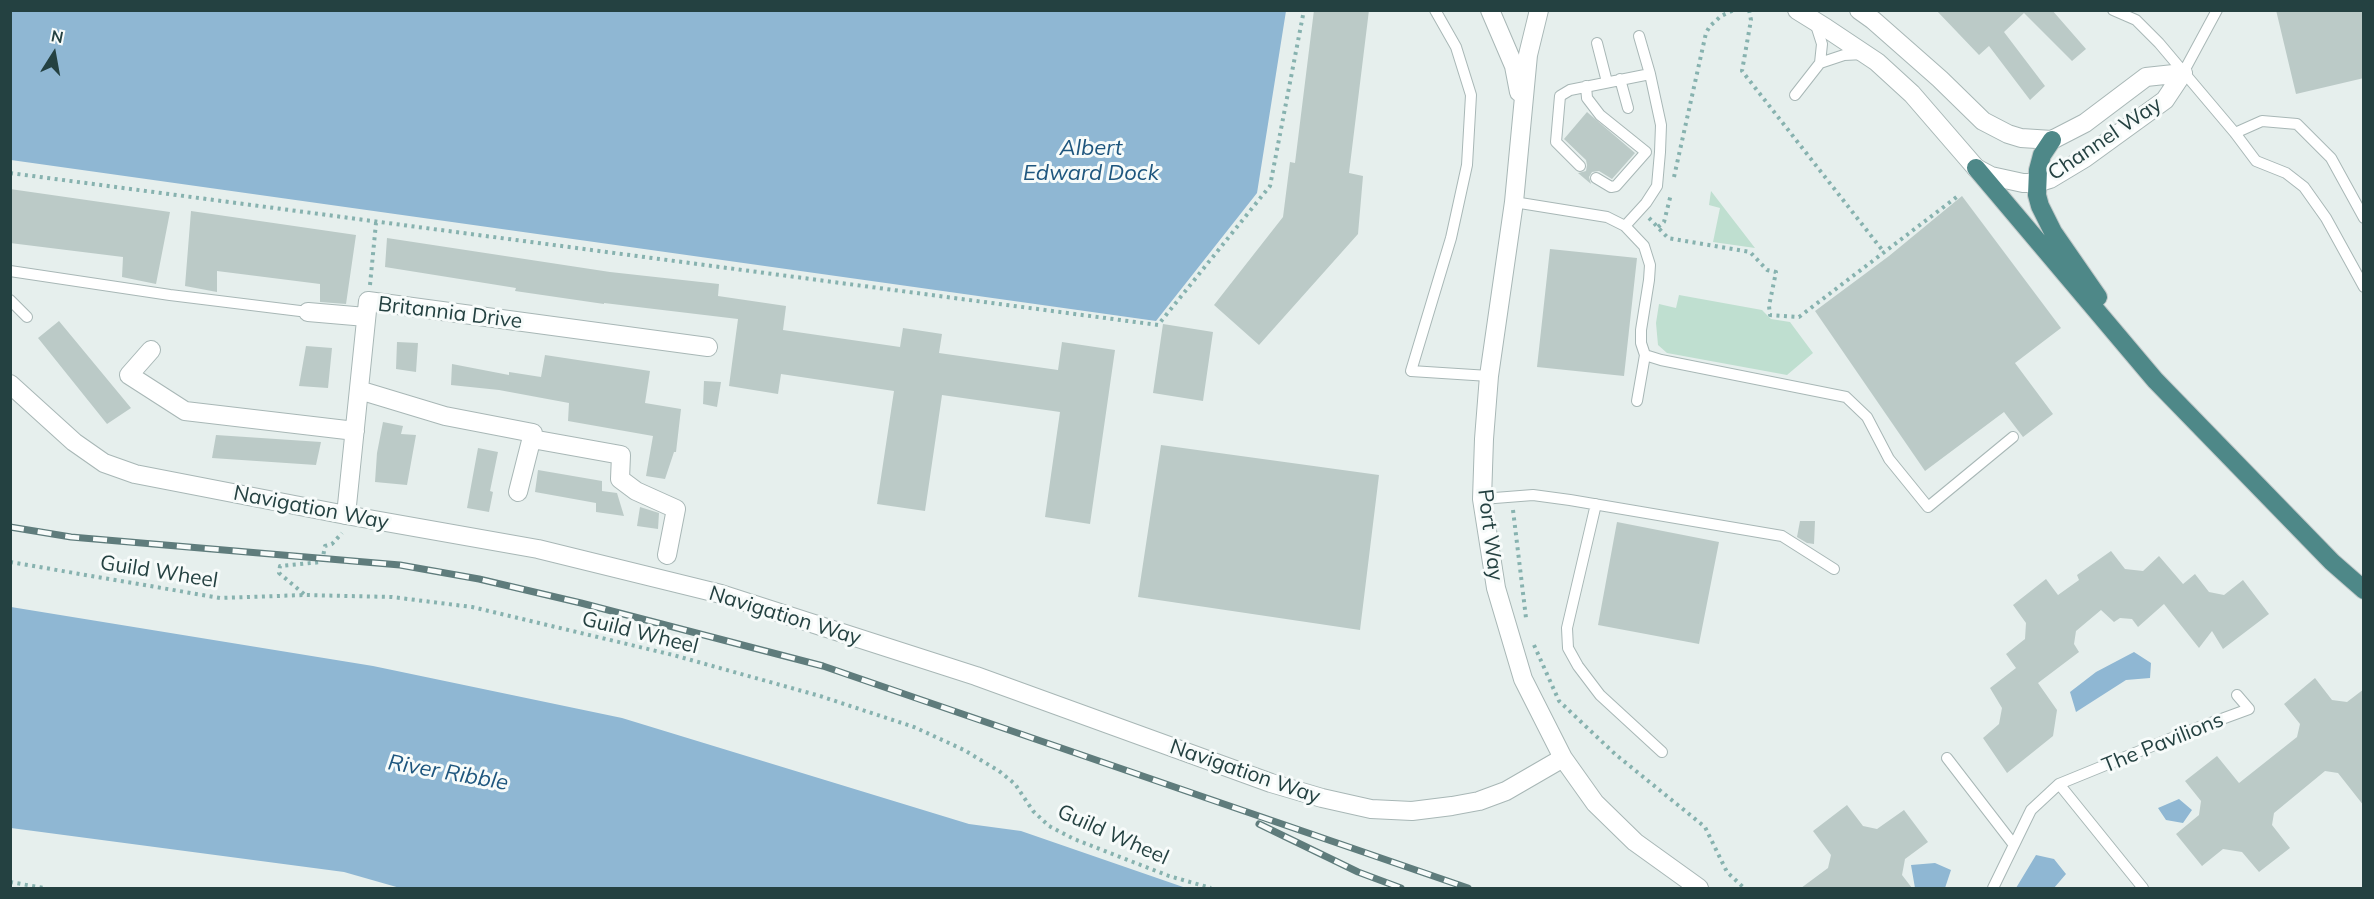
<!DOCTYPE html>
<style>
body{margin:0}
#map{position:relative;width:2374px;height:899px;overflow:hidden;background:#e6efed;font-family:Mulish,sans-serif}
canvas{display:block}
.frame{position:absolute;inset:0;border:12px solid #244141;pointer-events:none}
.north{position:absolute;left:24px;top:24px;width:60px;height:60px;-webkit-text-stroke:4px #f7fbfa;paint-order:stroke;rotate:11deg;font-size:16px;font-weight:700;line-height:24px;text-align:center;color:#244141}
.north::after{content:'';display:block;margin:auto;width:21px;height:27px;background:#244141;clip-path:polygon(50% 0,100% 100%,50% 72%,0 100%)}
</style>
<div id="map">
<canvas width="2374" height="899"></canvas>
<div class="frame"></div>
<div class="north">N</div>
</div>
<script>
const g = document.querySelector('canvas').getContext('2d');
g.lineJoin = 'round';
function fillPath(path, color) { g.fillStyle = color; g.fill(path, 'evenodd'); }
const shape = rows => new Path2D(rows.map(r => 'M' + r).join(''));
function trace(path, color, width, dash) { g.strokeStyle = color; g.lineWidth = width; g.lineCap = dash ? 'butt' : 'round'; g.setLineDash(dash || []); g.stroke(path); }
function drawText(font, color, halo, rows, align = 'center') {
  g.font = font + ' Mulish,sans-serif'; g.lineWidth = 6; g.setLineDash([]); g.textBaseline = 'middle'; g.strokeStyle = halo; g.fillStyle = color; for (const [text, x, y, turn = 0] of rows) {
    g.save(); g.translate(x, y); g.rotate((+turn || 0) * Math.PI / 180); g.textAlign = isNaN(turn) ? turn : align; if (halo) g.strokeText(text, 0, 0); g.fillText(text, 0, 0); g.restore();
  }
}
fillPath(shape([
 [1711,191,1755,248,1713,242,1720,208,1709,205],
 [1679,295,1762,310,1771,319,1790,322,1813,353,1787,375,1667,353,1658,345,1656,323,1659,304,1676,308]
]), '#bfdfd0');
fillPath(shape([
 [11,10,1286,10,1286,11,1257,193,1156,321,11,160],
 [11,607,373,666,622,718,969,824,1021,831,1186,888,400,888,344,872,11,828],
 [2134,652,2151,663,2150,678,2126,680,2076,712,2070,692,2096,672],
 [2179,799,2192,810,2183,823,2166,820,2158,808],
 [2036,855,2054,859,2066,874,2054,888,2016,888],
 [1935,863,1951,870,1945,888,1915,888,1911,865]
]), '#8fb7d3');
fillPath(shape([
 [1314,10,1369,10,1349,173,1363,176,1358,234,1259,345,1214,305,1283,217,1290,162,1295,163],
 [1936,10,2052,10,2086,49,2072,61,2024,13,2004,32,2045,86,2030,100,1989,46,1979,55],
 [2276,10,2364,10,2364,78,2296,94],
 [1587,112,1635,153,1612,179,1599,171,1592,172,1589,177,1591,184,1578,173,1586,171,1587,165,1586,160,1564,139],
 [10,189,170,212,156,284,122,277,123,257,10,243],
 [1962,196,2061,328,2015,363,2053,414,2023,437,2004,412,1925,471,1815,311,1889,256],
 [191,211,356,235,346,304,320,302,320,284,217,271,217,292,185,286],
 [387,238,610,272,719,284,718,296,786,306,783,330,900,347,903,328,942,334,939,353,1058,370,1062,342,1115,350,1090,524,1045,517,1060,412,942,395,925,511,877,504,894,391,781,374,778,394,729,386,738,319,604,303,604,304,515,291,516,288,385,267],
 [1550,249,1637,258,1624,376,1537,367],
 [59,321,131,408,107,424,38,338],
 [1163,324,1213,332,1203,401,1153,393],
 [397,342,418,343,416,372,396,369],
 [306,346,332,348,328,388,299,386],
 [545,355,650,371,645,403,681,409,676,452,674,452,665,479,646,476,653,436,568,421,569,403,499,390,451,385,452,364,509,375,509,372,541,377],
 [704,381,721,382,717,407,703,404],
 [383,422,403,426,401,434,416,435,407,485,375,482,377,453],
 [216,435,321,442,316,465,212,458],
 [1161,445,1379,475,1360,630,1138,597],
 [478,448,498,452,490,491,493,492,489,512,467,508],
 [538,470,602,481,602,491,617,493,624,516,596,512,596,503,535,492],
 [640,507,659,513,658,529,637,526],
 [1800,521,1815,521,1814,544,1807,543,1797,537],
 [1617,522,1719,542,1699,644,1598,625],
 [2111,551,2125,569,2143,571,2159,556,2183,584,2195,574,2209,592,2224,595,2243,580,2269,614,2223,649,2212,631,2199,648,2164,604,2138,627,2132,619,2120,618,2114,622,2101,610,2076,631,2074,644,2079,652,2038,683,2057,710,2053,736,2007,773,1983,738,1999,724,2002,708,1990,688,2016,668,2006,654,2025,639,2026,623,2013,605,2046,579,2058,595,2079,580,2077,575],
 [2315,678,2332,700,2347,702,2364,689,2364,806,2338,773,2325,771,2274,813,2272,825,2290,848,2259,872,2242,852,2223,849,2202,866,2176,834,2199,815,2201,801,2185,781,2217,756,2239,783,2297,737,2300,724,2284,704],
 [1847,805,1863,826,1877,829,1904,810,1928,842,1905,859,1902,875,1912,888,1801,888,1828,868,1831,855,1813,831]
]), '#bbcac7');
const service = shape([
 [1435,10,1456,47,1471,95,1467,165,1451,238,1411,371,1489,376],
 [2113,10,2136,20,2159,43,2235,133,2256,161,2286,173,2304,187,2326,218,2364,287],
 [1597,43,1607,82],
 [1820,63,1844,55,1864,54],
 [2183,73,2217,10],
 [1620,79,1628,108],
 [1586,86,1587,98,1600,115,1646,152,1616,186,1611,187,1596,178],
 [1795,95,1820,63,1822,44,1815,22],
 [2235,133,2262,121,2297,124,2331,158,2364,218],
 [1580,166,1556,142,1560,96,1570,90,1650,74],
 [1514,202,1607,217,1625,226,1644,246,1650,265,1649,280,1641,330,1641,343,1645,355,1661,360,1846,397,1867,417,1889,459,1928,507,2013,437],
 [1625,226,1646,203,1657,186,1660,152,1661,125,1650,74,1639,36],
 [10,271,170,295,308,312],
 [10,300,27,317],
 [1637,401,1645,355],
 [1482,499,1533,495,1570,500,1782,536,1834,569],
 [1596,504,1567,628,1568,648,1578,666,1600,695,1662,752],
 [1947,758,2014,845],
 [2059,784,2143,888],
 [1993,888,2031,810,2059,784,2189,731,2249,709,2237,695]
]);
const minor = shape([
 [1859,10,1873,20,1940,79,1983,121,2008,134,2021,138,2052,140,2085,123,2146,77,2183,73],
 [1976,168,1991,176,2023,183,2037,183,2050,179,2085,158,2165,100,2183,73],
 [308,312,366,317],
 [151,350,129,375,185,411,355,431],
 [359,390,445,416,533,433,518,492],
 [532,439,621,455,620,479,636,491,676,509,667,555],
 [346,515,368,301,708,347]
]);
const tertiary = shape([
 [1490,10,1514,66,1519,92],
 [1539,10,1528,55,1514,202,1489,376,1484,439,1482,499,1496,588,1523,679,1563,758,1595,803,1635,842,1699,888],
 [1797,10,1826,28,1877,62,1912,94,1976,168],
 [10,384,74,442,104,463,135,474,346,515,538,549,721,594,976,676,1271,783,1322,798,1371,809,1412,811,1452,806,1479,801,1506,791,1563,758]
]);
const trunk = shape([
 [2052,140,2042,155,2038,170,2037,195,2040,206,2053,232,2098,297],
 [1976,168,2155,380,2332,562,2364,590]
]);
trace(service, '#a8b7b6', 12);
trace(minor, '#a8b7b6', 20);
trace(tertiary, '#a8b7b6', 20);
trace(trunk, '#c2caca', 20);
trace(shape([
 [1749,10,1751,20,1742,71,1883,251],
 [10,173,1158,325,1270,186,1304,10],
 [1674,177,1706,33,1710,26,1721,16,1734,10],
 [1649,218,1668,238,1750,252,1767,270,1776,272,1769,306,1770,315,1799,317,1958,196],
 [1658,227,1664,222,1671,194],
 [370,285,376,223],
 [1513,510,1526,618],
 [10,562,220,598,305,595,392,597,472,607,673,655,820,696,914,727,964,750,999,771,1015,784,1033,811,1049,826,1074,839,1169,876,1211,888],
 [304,594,279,573,280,566,322,562,325,546,332,544,342,533],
 [1534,645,1559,701,1615,754,1705,827,1727,872,1744,888],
 [10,882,44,888]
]), '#87b2af', 4, [3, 4.5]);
trace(service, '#fff', 10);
trace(minor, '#fff', 18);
trace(tertiary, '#fff', 18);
trace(trunk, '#4e8888', 18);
const rail = shape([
 [10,527,71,537,400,565,479,579,581,603,823,666,1468,888],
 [1259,824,1358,872,1401,888]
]);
trace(rail, '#5f7c7c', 7);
trace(rail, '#f7fbfa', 4.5, [14]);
drawText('21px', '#244141', '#f7fbfa', [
 ["Channel Way",2105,139,-34],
 ["Britannia Drive",450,313,7],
 ["Navigation Way",311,508,11],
 ["Port Way",1490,535,83],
 ["Guild Wheel",159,572,9],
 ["Navigation Way",785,616,17],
 ["Guild Wheel",640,633,14],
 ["The Pavilions",2163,743,-22],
 ["Navigation Way",1245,772,19],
 ["Guild Wheel",1113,835,24]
]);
drawText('italic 22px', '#1e567e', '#f7fbfa', [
 ["Albert",1091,148],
 ["Edward Dock",1091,173],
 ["River Ribble",448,773,10]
]);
</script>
